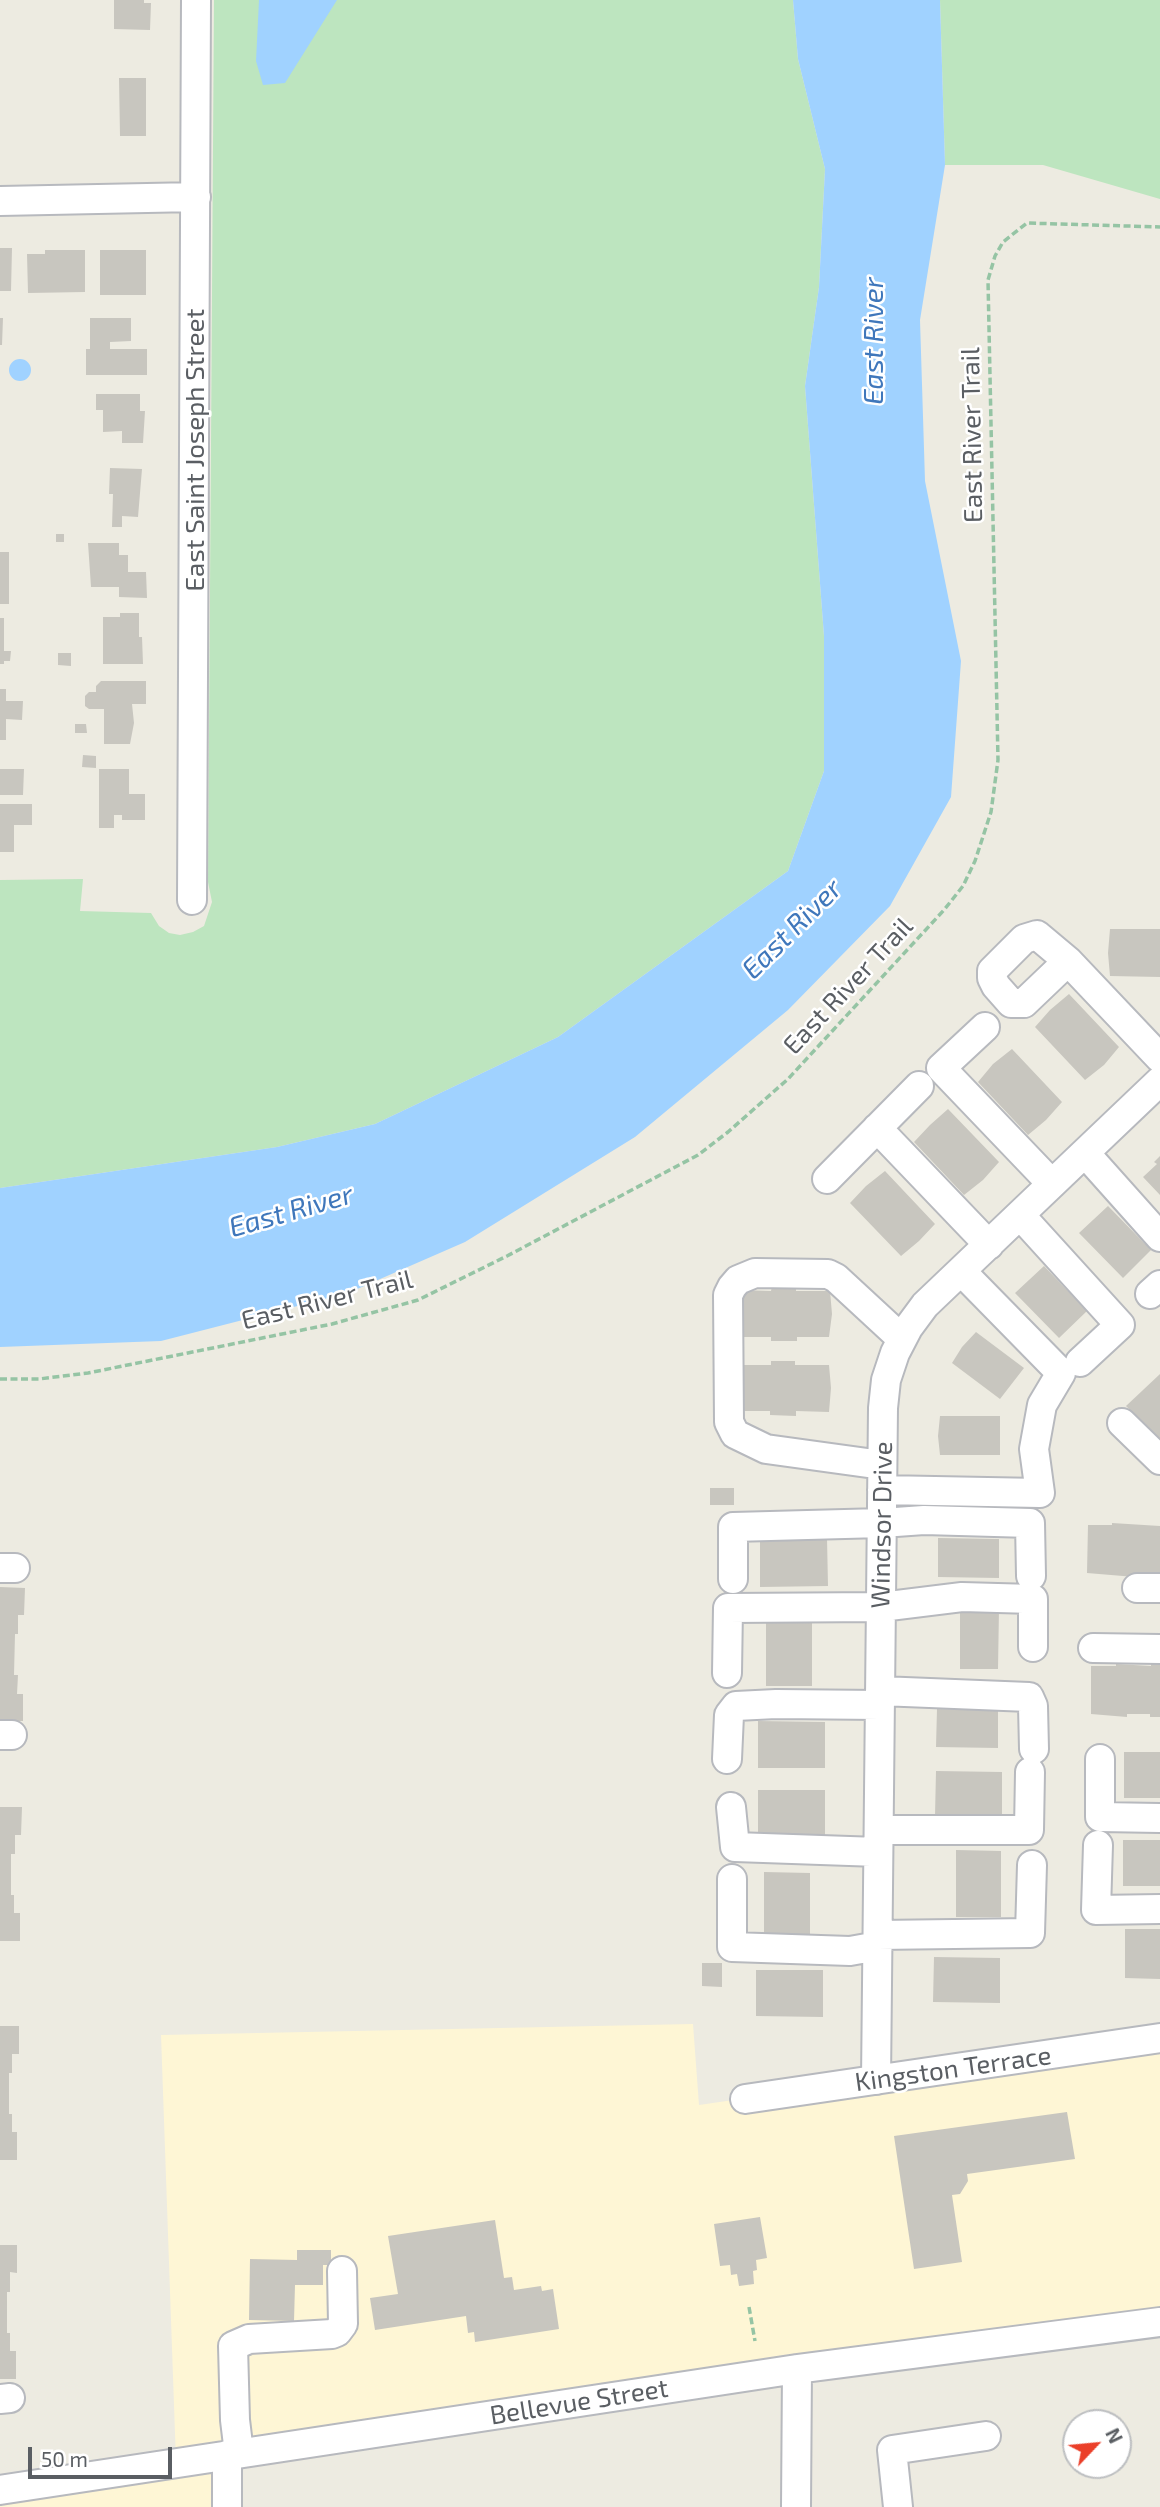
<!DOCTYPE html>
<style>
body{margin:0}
#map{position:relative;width:1160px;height:2507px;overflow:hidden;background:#edebe1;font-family:"Exo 2",sans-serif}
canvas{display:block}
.north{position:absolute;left:1062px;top:2409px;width:70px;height:70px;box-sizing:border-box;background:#fff;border:2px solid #bdbfc1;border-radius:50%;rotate:64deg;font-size:19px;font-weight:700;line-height:28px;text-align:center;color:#5a5e63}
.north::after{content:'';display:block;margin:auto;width:24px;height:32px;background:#eb3f29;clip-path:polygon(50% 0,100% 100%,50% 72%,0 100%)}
.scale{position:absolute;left:28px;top:2447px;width:144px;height:32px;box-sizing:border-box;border:4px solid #5a5e63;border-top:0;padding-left:9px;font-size:21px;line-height:24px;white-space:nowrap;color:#5a5e63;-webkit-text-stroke:5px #fff;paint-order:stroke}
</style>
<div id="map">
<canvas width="1160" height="2507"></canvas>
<div class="north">N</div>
<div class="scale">50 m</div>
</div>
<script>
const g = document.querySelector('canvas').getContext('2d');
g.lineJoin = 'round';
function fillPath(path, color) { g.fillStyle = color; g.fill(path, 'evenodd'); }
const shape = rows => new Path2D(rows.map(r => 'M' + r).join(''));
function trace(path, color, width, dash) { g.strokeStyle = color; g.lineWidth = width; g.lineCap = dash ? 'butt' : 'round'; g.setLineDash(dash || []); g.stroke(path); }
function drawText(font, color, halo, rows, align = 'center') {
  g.font = font + ' "Exo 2",sans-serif'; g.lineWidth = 5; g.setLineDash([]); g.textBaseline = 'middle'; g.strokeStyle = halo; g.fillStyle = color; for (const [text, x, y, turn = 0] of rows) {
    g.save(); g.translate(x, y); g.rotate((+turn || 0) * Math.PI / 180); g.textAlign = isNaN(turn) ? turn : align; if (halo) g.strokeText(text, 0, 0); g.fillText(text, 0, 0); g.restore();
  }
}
fillPath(shape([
 [693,2024,699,2105,1160,2038,1160,2322,228,2455,227,2507,0,2507,0,2490,176,2462,161,2035]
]), '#fef6d5');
fillPath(shape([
 [214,0,793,0,798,59,825,169,819,287,805,386,824,636,824,771,788,871,558,1037,375,1124,277,1147,0,1188,0,880,83,879,80,911,151,913,159,926,169,933,180,935,193,932,204,926,212,902,208,882],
 [940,0,1160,0,1160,199,1043,165,945,165]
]), '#bde5bf');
fillPath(shape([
 [259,0,337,0,285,83,263,85,256,61],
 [793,0,940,0,945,165,920,320,925,481,961,661,951,797,890,906,788,1010,635,1137,465,1242,348,1293,161,1341,0,1347,0,1188,277,1147,375,1124,558,1037,788,871,824,771,824,636,805,386,819,287,825,169,798,59],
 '9 370a11 11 0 1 1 22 0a11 11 0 1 1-22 0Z'
]), '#a0d2ff');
fillPath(shape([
 [114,0,144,0,144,3,151,3,150,30,114,29],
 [119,78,146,78,146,136,120,136],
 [0,248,12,248,11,291,0,291],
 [45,250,85,250,85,292,28,293,27,254,45,254],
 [100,250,146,250,146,295,100,295],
 [0,318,3,318,2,345,0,345],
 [90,318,131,318,131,341,110,342,110,349,147,349,147,375,86,375,86,349,90,349],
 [96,394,140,394,140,411,145,411,143,443,122,443,122,431,103,432,103,410,96,410],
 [110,468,142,469,138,517,122,516,122,527,112,527,113,494,109,494],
 [56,534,64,534,64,542,56,542],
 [88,543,119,543,119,555,128,555,128,572,146,572,147,598,119,597,119,587,91,587],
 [0,552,9,552,9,604,0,604],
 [120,613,139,613,139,637,142,637,143,664,103,664,103,617,120,617],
 [0,618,4,618,4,651,11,651,10,661,4,661,4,664,0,664],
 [58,653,71,653,71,666,58,665],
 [101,681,146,681,146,704,132,704,134,723,130,744,104,744,104,709,89,709,85,706,85,696,89,692,96,692,96,686],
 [0,689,6,689,6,701,23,701,22,720,6,719,6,740,0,740],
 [75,724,86,724,87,733,75,733],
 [83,755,96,756,96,768,82,767],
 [0,769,24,769,23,795,0,795],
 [99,769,129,769,129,794,145,794,145,820,122,820,122,815,114,815,114,828,99,828],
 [0,804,32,804,32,825,14,825,14,852,0,852],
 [1110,929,1160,929,1160,977,1110,976,1108,953],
 [1069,994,1119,1047,1104,1065,1085,1080,1035,1027,1050,1010],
 [1012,1049,1062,1102,1046,1120,1028,1135,978,1082,993,1064],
 [948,1109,999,1162,983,1180,964,1195,914,1142,930,1125],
 [1160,1156,1160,1195,1143,1177,1157,1164,1154,1162],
 [885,1171,935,1224,919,1241,901,1256,850,1203,866,1186],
 [1108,1206,1151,1250,1123,1278,1079,1233],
 [1044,1266,1087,1311,1059,1338,1015,1293],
 [772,1286,796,1287,796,1291,830,1291,832,1314,829,1337,797,1337,797,1341,771,1341,771,1337,738,1337,739,1290,771,1291],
 [976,1332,1024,1368,1000,1399,952,1363,962,1347],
 [771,1361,795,1361,795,1365,829,1365,831,1388,829,1412,796,1411,796,1416,770,1415,770,1411,738,1411,738,1365,771,1365],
 [1160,1374,1160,1441,1141,1425,1143,1423,1126,1406],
 [940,1416,1000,1416,1000,1455,940,1455,938,1436],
 [710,1488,734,1488,734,1505,710,1505],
 [1112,1523,1160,1526,1160,1576,1157,1574,1136,1574,1135,1577,1087,1573,1088,1525,1112,1525],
 [760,1538,827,1538,828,1586,760,1587],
 [938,1538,999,1539,999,1578,938,1577],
 [0,1587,25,1588,24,1615,18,1615,18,1634,15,1634,14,1675,18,1675,17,1694,23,1694,23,1721,0,1721],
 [960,1607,999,1608,998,1669,960,1669],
 [766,1619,812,1619,812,1686,766,1686],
 [1151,1663,1160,1664,1160,1717,1150,1717,1150,1714,1127,1714,1127,1717,1091,1714,1091,1666,1116,1666,1116,1664,1151,1666],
 [937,1709,998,1710,998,1748,936,1747],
 [758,1721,825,1722,825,1768,758,1768],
 [1124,1752,1160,1752,1160,1798,1124,1798],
 [936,1771,1002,1772,1002,1817,935,1816],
 [758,1790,825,1790,825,1836,758,1836],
 [0,1807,22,1807,21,1835,15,1835,15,1854,11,1854,11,1895,14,1895,14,1913,20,1913,20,1941,0,1941],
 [1123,1840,1160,1840,1160,1886,1123,1886],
 [956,1850,1001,1851,1001,1917,956,1917],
 [764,1872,810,1873,810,1939,764,1939],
 [1125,1929,1160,1929,1160,1979,1125,1978],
 [934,1957,1000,1958,1000,2003,933,2002],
 [702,1963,722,1963,722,1987,702,1986],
 [756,1970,823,1970,823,2017,756,2016],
 [0,2026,19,2026,19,2054,12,2054,12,2073,9,2073,9,2114,12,2114,12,2132,17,2132,17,2160,0,2160],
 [1067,2112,1075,2159,967,2174,968,2181,960,2194,952,2195,962,2262,914,2269,894,2136],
 [760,2217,767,2258,756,2260,757,2270,753,2271,754,2284,739,2286,737,2274,731,2275,730,2265,720,2266,714,2224],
 [495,2220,504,2278,512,2277,514,2290,541,2286,542,2291,553,2289,559,2329,475,2342,474,2332,468,2333,466,2316,375,2330,370,2298,398,2294,388,2236],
 [0,2245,17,2245,17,2273,10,2272,10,2292,7,2292,7,2333,10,2333,10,2351,16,2351,16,2379,0,2379],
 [297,2250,331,2250,331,2265,323,2265,323,2285,295,2285,294,2321,249,2320,250,2259,297,2260]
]), '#c8c6bf');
const minor = shape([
 [0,201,196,197],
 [192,900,196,0],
 [1068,961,1024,1003,1011,1003,996,986,992,978,992,971,1024,939,1037,935,1068,961,1160,1058],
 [985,1027,941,1068,1052,1184],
 [877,1128,989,1245],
 [1085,1153,1160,1237],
 [827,1179,919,1086],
 [1020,1215,1120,1325,1080,1362],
 [1150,1294,1160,1285],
 [1122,1423,1160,1460],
 [882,1465,766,1449,735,1434,729,1422,728,1295,732,1287,738,1280,755,1273,828,1274,836,1278,902,1339],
 [882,1490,1040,1493,1034,1449,1042,1405,1061,1373,961,1271],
 [0,1568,15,1568],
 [733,1579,733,1527,882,1523,924,1520,1030,1523,1031,1576],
 [1137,1588,1160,1588],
 [1093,1648,1160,1649],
 [727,1673,728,1608,881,1607,962,1597,1033,1599,1033,1647],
 [880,1691,1029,1697,1033,1706,1034,1749],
 [0,1735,12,1735],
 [727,1759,729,1715,736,1706,776,1704,880,1705],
 [1100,1759,1100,1817,1160,1818],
 [731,1807,735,1847,878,1852],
 [879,1830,1029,1830,1030,1772],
 [1098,1845,1096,1910,1160,1909],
 [732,1879,732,1947,850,1951,878,1946],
 [878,1935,1030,1933,1032,1865],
 [876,2080,883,1408,886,1380,895,1353,908,1328,925,1305,1160,1081],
 [745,2099,1160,2038],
 [0,2399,10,2398],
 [239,2453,235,2420,233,2346,249,2339,332,2334,337,2332,343,2324,342,2271],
 [0,2490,797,2369,1160,2322],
 [227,2507,227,2455],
 [796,2507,797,2369],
 [898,2507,892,2450,986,2436]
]);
trace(minor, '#b7b9be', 32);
trace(shape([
 [0,1379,39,1379,88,1373,332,1324,418,1300,507,1256,698,1155,728,1132,788,1079,944,910,963,886,975,861,991,812,998,760,988,280,995,256,1003,242,1027,223,1160,227],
 [749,2307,755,2341]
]), '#95c4a4', 3.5, [7, 3.5]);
trace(minor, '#fff', 28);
drawText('26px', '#5a5e63', '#fff', [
 ["East River Trail",972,435,-91],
 ["East Saint Joseph Street",195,450,-90],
 ["East River Trail",848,986,-47],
 ["East River Trail",327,1300,-14],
 ["Windsor Drive",882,1525,-89],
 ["Kingston Terrace",953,2069,-8],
 ["Bellevue Street",579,2402,-9]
]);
drawText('italic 28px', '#3f77bb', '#fff', [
 ["East River",874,341,-90],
 ["East River",792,929,-45],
 ["East River",291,1211,-16]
]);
</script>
